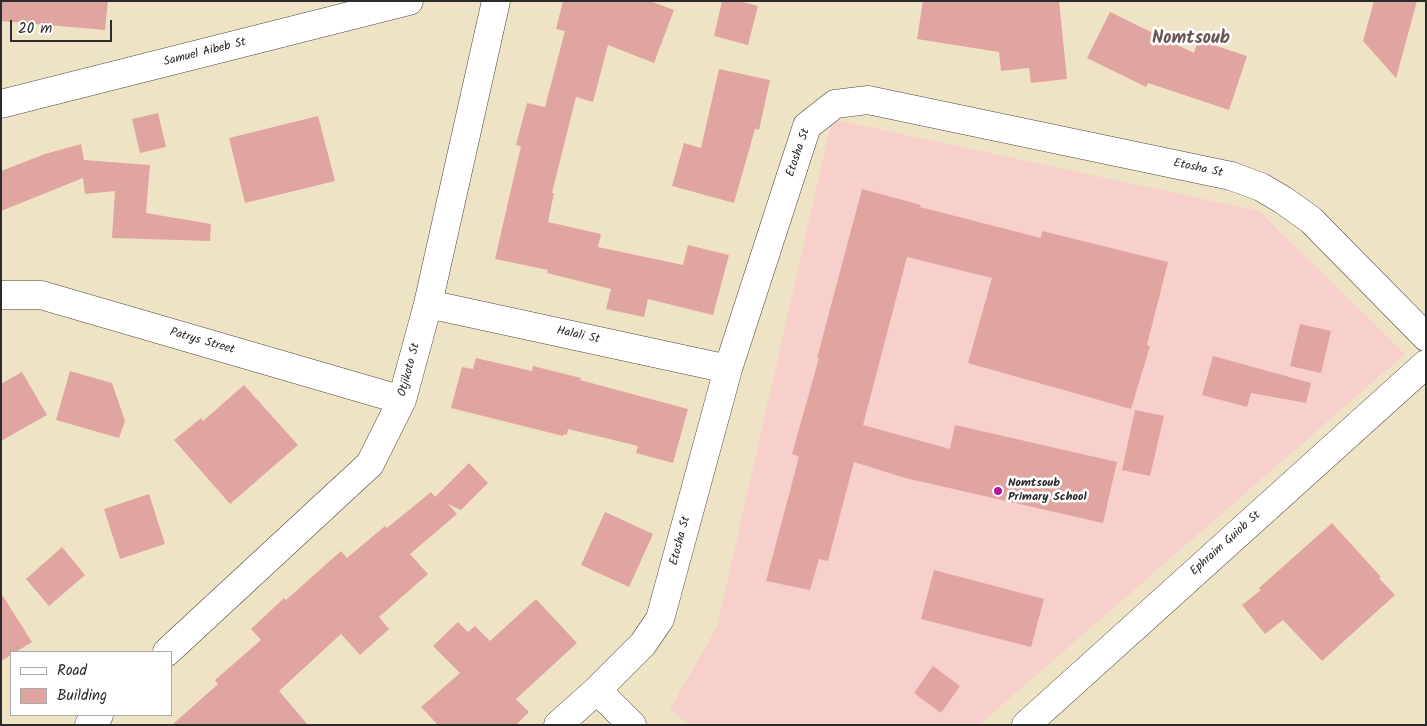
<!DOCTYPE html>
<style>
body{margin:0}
#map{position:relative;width:1427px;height:726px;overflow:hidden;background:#efe3c5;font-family:Kalam,sans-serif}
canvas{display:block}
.frame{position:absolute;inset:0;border:2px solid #2b2b2b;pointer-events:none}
.legend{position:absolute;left:10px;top:651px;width:162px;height:65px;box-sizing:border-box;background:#fff;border:1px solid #aaa;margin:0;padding:6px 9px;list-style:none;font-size:15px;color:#2b2b2b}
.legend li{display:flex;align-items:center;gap:10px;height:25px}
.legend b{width:25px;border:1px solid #aaa}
.scale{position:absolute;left:10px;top:20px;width:102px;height:22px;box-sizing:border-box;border:2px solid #2b2b2b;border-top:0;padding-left:6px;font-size:15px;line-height:18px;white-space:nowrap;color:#2b2b2b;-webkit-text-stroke:4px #fff;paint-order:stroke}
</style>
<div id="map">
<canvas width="1427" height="726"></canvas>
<div class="frame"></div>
<ul class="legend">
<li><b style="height:6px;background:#fff"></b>Road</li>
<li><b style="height:14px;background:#e1a5a1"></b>Building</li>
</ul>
<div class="scale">20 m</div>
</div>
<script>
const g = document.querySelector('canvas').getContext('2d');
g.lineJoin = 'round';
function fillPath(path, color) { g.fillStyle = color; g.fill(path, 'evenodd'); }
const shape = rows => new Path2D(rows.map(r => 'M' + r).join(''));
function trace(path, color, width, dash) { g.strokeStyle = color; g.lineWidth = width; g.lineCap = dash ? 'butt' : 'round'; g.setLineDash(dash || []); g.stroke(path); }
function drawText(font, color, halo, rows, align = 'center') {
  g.font = font + ' Kalam,sans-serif'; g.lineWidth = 5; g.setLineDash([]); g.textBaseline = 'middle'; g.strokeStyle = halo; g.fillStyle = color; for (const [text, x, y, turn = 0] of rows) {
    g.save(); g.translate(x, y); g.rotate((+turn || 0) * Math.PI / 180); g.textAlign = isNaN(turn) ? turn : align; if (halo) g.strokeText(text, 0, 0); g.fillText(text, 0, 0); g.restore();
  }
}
fillPath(shape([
 [832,119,1259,211,1405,354,979,725,689,725,670,709,717,627]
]), '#f7d0cb');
fillPath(shape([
 [1,1,108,1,105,30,1,21],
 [563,1,650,1,674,10,654,63,608,45,593,102,576,97,552,193,554,193,548,222,601,234,598,247,683,265,688,245,729,255,713,315,648,299,644,317,606,309,611,289,547,273,548,270,495,259,521,146,516,145,527,103,545,107,565,31,556,29],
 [722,1,739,1,758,6,748,45,714,36],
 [923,1,1059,1,1067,79,1031,83,1029,68,1001,71,999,52,917,39],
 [1374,1,1417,1,1396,78,1363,41],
 [1110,12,1194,53,1198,40,1247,56,1229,110,1148,83,1146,87,1087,58],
 [719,69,770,80,759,130,755,129,734,203,672,186,684,143,701,148],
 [158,113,166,147,140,153,132,119],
 [318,116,335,181,245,203,229,138],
 [81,144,84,160,150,165,146,213,211,224,210,241,112,238,115,191,85,194,83,178,1,211,1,171,45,154],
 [862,189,921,205,920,207,1041,238,1042,231,1168,262,1147,345,1150,346,1131,409,968,363,992,278,907,257,863,425,950,449,955,425,1117,462,1103,523,905,478,854,462,828,561,819,559,810,590,766,581,799,457,792,454,819,358,817,358],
 [1300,324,1331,331,1321,373,1290,366],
 [1213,356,1311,383,1306,403,1251,393,1247,407,1202,395],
 [476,358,532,371,533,366,581,378,580,380,688,409,673,463,636,453,638,446,568,429,567,435,564,434,563,436,451,408,462,367,473,369],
 [70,371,112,383,125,421,119,438,56,420],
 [22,372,47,415,1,441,1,384],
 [244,385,298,445,230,504,174,440,201,418,203,421],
 [1135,410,1164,416,1150,476,1122,470],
 [469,463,488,483,461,510,448,504,457,514,410,554,428,574,379,617,389,629,360,655,341,634,279,691,308,725,172,725,218,684,215,680,261,640,251,629,284,598,286,600,341,551,347,558,385,526,387,528,431,492,435,497],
 [149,494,165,544,120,559,104,509],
 [605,512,653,534,629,587,581,565],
 [1332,523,1381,577,1379,578,1395,595,1322,661,1283,620,1265,634,1242,605,1261,590,1259,588],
 [62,547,85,575,49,606,26,579],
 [934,570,1044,599,1031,647,921,619],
 [1,593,32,642,16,652,11,652,11,655,1,661],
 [536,599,577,643,516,699,529,712,516,725,438,725,421,707,460,673,433,646,458,622,468,632,475,626,490,641],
 [933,666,960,686,941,713,914,693]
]), '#e1a5a1');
const minor = shape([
 [1,104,409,1],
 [1,295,41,295,402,400],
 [428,304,728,369],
 [167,652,370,464,402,400,428,304,496,1],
 [597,690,632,725],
 [89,725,99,715],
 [558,725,597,690,643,644,660,619,728,369,807,126,835,104,868,100,1231,176,1261,187,1283,200,1311,220,1426,337],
 [1026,725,1426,364]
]);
trace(minor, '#484742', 29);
trace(minor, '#fff', 28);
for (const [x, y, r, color] of [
 [998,491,5,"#b5179e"]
]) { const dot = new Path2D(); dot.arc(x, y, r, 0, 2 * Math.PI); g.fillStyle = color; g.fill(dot); trace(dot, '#fff', 2); }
drawText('12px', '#2b2b2b', '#fff', [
 ["Samuel Aibeb St",205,53,-14],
 ["Etosha St",799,153,-71],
 ["Etosha St",1198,169,12],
 ["Halali St",578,336,12],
 ["Patrys Street",202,342,16],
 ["Otjikoto St",410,370,-75],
 ["Etosha St",681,541,-75],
 ["Ephraim Guiob St",1226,544,-42]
]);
drawText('bold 12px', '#2b2b2b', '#fff', [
 ["Nomtsoub",1008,484],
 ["Primary School",1008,498]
], 'left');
drawText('bold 18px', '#6b5654', '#fff', [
 ["Nomtsoub",1191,40]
]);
</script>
